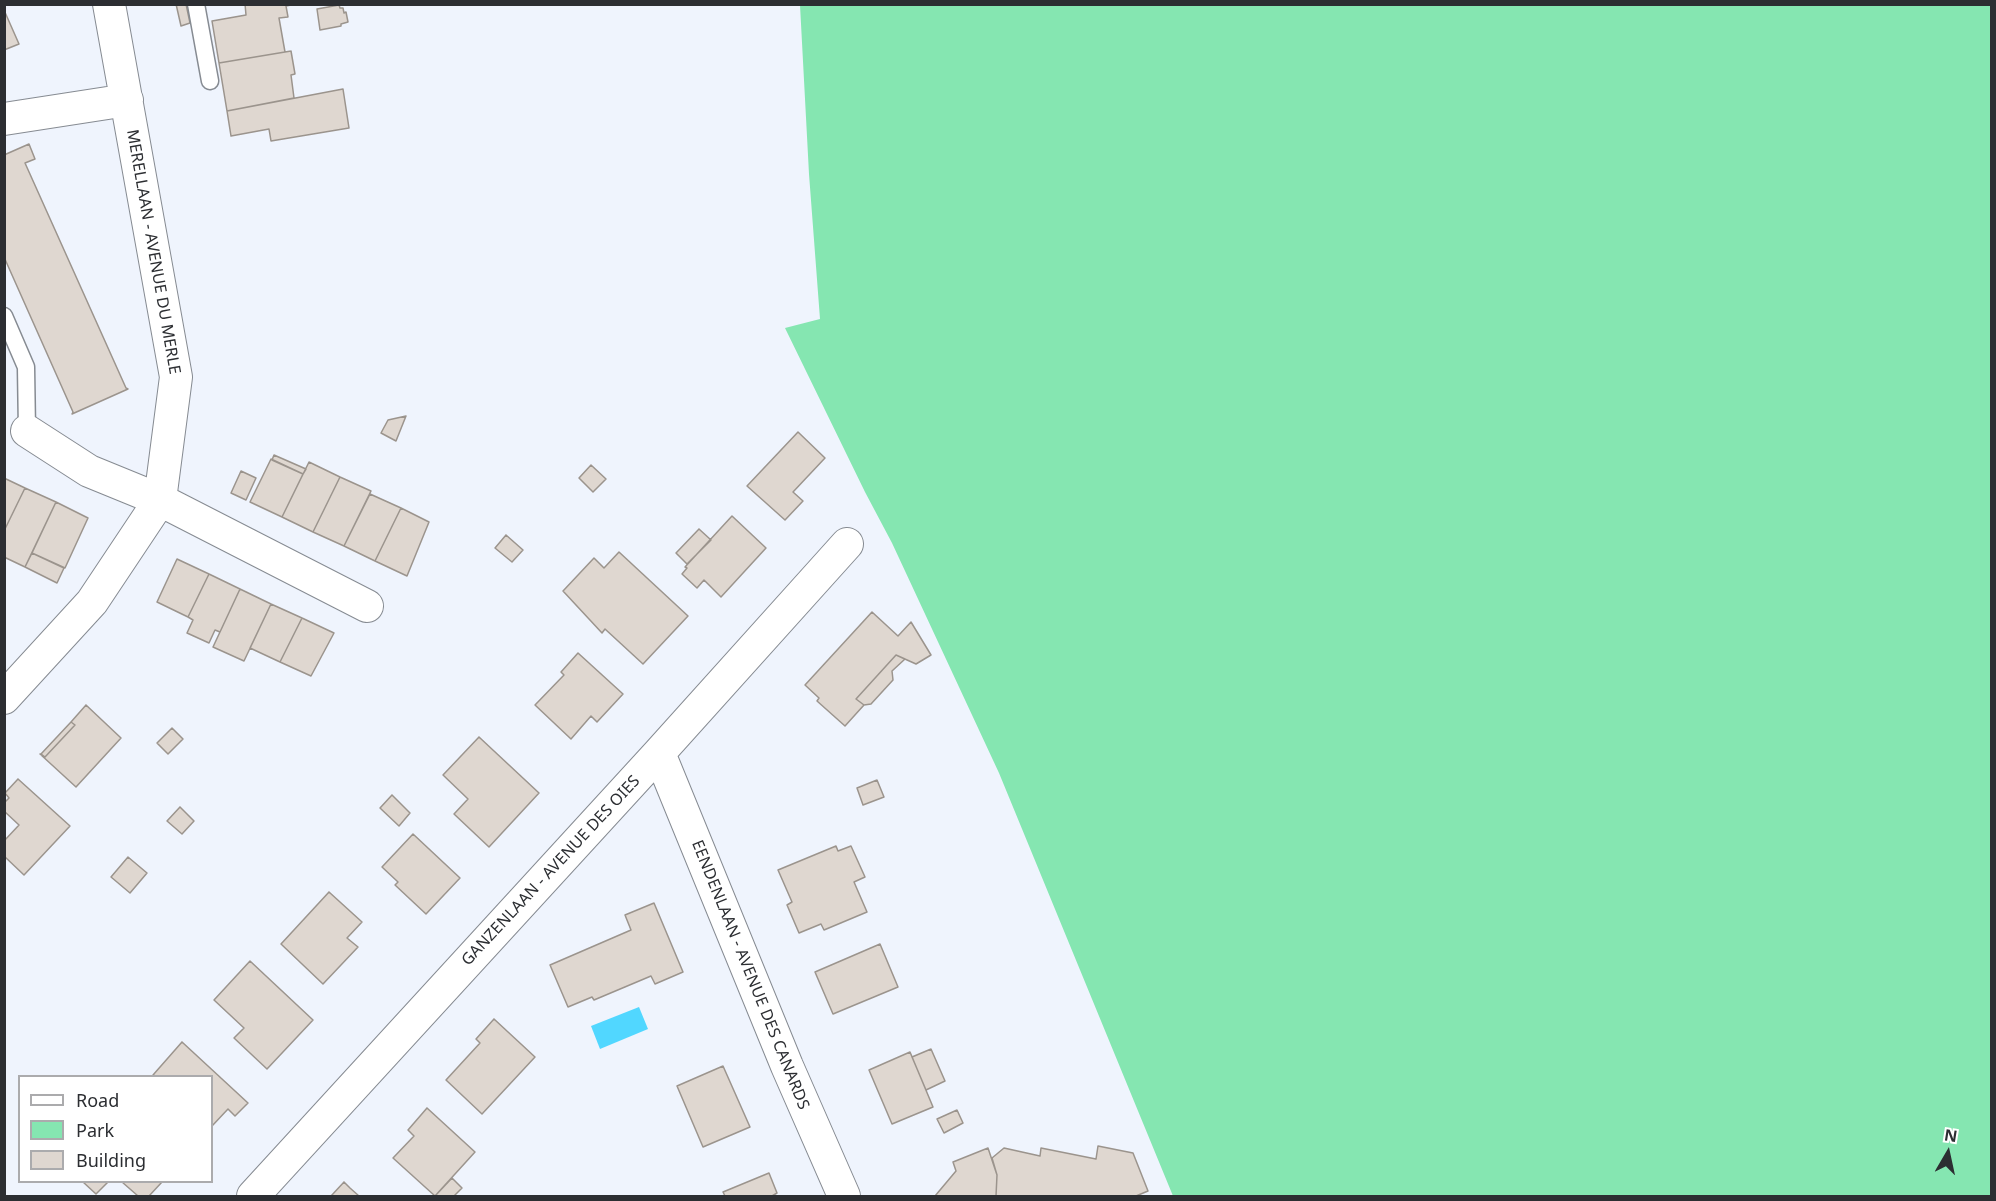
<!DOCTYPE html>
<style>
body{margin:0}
#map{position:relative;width:1996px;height:1201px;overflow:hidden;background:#eff4fd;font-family:"Noto Sans",sans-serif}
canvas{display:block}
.frame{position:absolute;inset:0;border:6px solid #2c2e32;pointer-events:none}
.legend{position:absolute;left:18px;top:1075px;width:195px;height:108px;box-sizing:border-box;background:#fff;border:2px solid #ababad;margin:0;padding:8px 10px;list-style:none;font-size:18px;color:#2c2e32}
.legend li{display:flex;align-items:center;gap:12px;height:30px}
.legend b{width:30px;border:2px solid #ababad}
.north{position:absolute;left:1918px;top:1123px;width:60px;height:60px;-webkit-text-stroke:4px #fff;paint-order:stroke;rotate:9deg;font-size:16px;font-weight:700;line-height:24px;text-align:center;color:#2c2e32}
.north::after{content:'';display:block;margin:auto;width:21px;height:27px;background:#2c2e32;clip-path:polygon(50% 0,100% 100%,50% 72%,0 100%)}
</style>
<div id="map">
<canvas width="1996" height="1201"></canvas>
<div class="frame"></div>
<ul class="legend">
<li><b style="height:8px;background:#fff"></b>Road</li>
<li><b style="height:16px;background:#85e6b1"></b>Park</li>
<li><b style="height:16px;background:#dfd7d0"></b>Building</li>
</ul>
<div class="north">N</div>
</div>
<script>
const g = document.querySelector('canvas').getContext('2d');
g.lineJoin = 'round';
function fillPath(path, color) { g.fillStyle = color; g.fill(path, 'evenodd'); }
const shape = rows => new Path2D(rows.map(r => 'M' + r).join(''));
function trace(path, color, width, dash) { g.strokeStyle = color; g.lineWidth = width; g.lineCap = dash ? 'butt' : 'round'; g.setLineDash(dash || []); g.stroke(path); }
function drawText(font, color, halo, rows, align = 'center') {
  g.font = font + ' "Noto Sans",sans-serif'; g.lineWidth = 6; g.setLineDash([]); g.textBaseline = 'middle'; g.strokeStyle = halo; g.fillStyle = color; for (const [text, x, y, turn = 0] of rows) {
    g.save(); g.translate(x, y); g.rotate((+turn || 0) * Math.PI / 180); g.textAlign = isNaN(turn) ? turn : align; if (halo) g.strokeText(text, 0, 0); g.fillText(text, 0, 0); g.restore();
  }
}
fillPath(shape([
 [800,5,1991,5,1991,1196,1173,1196,999,773,892,543,865,492,785,328,820,319,809,174]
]), '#85e6b1');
fillPath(shape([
 [639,1007,648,1029,600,1049,591,1026]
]), '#51d7ff');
const building = shape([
 [176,4,186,4,190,23,181,26,176,4],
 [245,4,296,4,286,6,288,17,279,18,285,52,219,63,212,21,246,15,245,4],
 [339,5,340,8,343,8,344,13,346,12,348,22,341,24,341,26,320,30,317,9,339,5],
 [4,10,19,44,4,50,4,10],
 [291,51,295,74,291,75,294,98,227,111,219,63,291,51],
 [343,89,349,128,271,141,269,129,231,136,227,111,343,89],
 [29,144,35,159,25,163,126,388,128,389,72,414,73,412,4,257,4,155,29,144],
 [406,416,396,441,381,433,388,420,406,416],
 [798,432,825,458,793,492,803,501,785,520,747,486,798,432],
 [274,455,306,469,303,474,272,460,274,455],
 [271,459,303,474,282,517,250,502,271,459],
 [309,462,340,477,313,532,282,517,309,462],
 [591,465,606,479,593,492,579,478,591,465],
 [241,471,256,478,246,500,231,493,241,471],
 [340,477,371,491,344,546,313,532,340,477],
 [4,478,25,488,4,531,4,478],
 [25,488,56,502,25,567,4,557,4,531,25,488],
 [370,494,401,508,375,561,344,546,370,494],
 [56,502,88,518,65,568,32,553,56,502],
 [401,508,429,522,407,576,375,561,401,508],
 [732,516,766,548,721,597,704,580,697,588,682,574,687,568,685,567,732,516],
 [699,529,711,540,687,564,676,553,699,529],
 [506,535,523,550,512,562,495,548,506,535],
 [619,552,688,616,643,664,605,629,602,633,563,591,594,558,604,568,619,552],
 [32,553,64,568,57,583,25,567,32,553],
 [177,559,209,574,188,617,157,602,177,559],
 [209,574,240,589,220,632,215,630,209,643,187,633,193,620,188,617,209,574],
 [240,589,271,604,244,661,213,647,240,589],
 [271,604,302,618,280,662,250,648,271,604],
 [872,612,898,636,911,622,931,655,916,664,896,655,856,699,864,705,845,726,817,701,819,698,805,685,872,612],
 [302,618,334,633,311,676,280,662,302,618],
 [578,653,623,694,597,722,591,716,571,739,535,705,564,675,561,672,578,653],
 [896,655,905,659,892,671,893,680,871,704,864,705,856,699,896,655],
 [86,705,121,738,76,787,40,754,45,757,75,725,71,722,86,705],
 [71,722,75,725,45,757,41,754,71,722],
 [172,728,183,739,168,754,157,743,172,728],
 [479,737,539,793,489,847,454,814,468,799,443,775,479,737],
 [18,779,70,826,24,875,4,856,4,841,19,825,4,811,4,803,9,798,5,793,18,779],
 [877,780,884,797,863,805,857,788,877,780],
 [392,795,410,813,399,826,380,808,392,795],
 [180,807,194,821,182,834,167,821,180,807],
 [413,834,460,878,426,914,395,885,398,882,382,867,413,834],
 [836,846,838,851,851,846,865,877,854,882,867,912,824,930,821,924,799,933,787,905,792,902,778,870,836,846],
 [128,857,147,873,130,893,111,877,128,857],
 [329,892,362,922,347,938,358,947,323,984,281,944,329,892],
 [654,903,683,972,655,984,651,976,594,1000,592,997,568,1007,550,965,631,930,625,915,654,903],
 [880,944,898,987,833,1014,815,972,880,944],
 [250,961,313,1020,267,1069,234,1038,244,1028,214,1000,250,961],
 [494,1019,535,1057,482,1114,446,1080,480,1043,476,1039,494,1019],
 [182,1042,248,1103,235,1116,228,1109,212,1126,212,1076,155,1076,153,1075,182,1042],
 [931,1049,945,1081,926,1090,912,1057,931,1049],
 [910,1052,933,1107,892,1124,869,1070,910,1052],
 [723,1066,750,1127,703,1147,677,1086,723,1066],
 [427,1108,475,1152,435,1196,393,1158,414,1136,408,1130,427,1108],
 [957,1110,963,1123,944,1133,937,1119,957,1110],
 [1098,1146,1133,1153,1148,1191,1136,1196,996,1196,997,1175,992,1158,1004,1148,1040,1156,1041,1148,1096,1159,1098,1146],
 [988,1148,997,1175,996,1196,935,1196,956,1171,953,1162,988,1148],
 [769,1173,777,1193,772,1196,725,1196,723,1192,769,1173],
 [452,1178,462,1188,454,1196,435,1196,452,1178],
 [83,1182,108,1182,96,1194,83,1182],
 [122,1182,162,1182,149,1196,138,1196,122,1182],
 [344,1182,350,1188,359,1196,331,1196,344,1182]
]);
fillPath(building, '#dfd7d0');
trace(building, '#9b948d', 1.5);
const service = shape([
 [196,4,210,81],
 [4,316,26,367,27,431]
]);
const minor = shape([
 [4,119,127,100],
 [27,431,89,471,160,500,367,606],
 [4,698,92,602,160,500,176,377,109,4],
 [659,753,787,1066,844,1196],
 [253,1196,659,753,847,544]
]);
trace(service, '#868b92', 19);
trace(minor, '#868b92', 34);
trace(service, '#fff', 16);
trace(minor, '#fff', 32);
drawText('16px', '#2c2e32', '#fff', [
 ["MERELLAAN - AVENUE DU MERLE",153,252,80],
 ["GANZENLAAN - AVENUE DES OIES",551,871,-47],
 ["EENDENLAAN - AVENUE DES CANARDS",750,975,68]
]);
</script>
